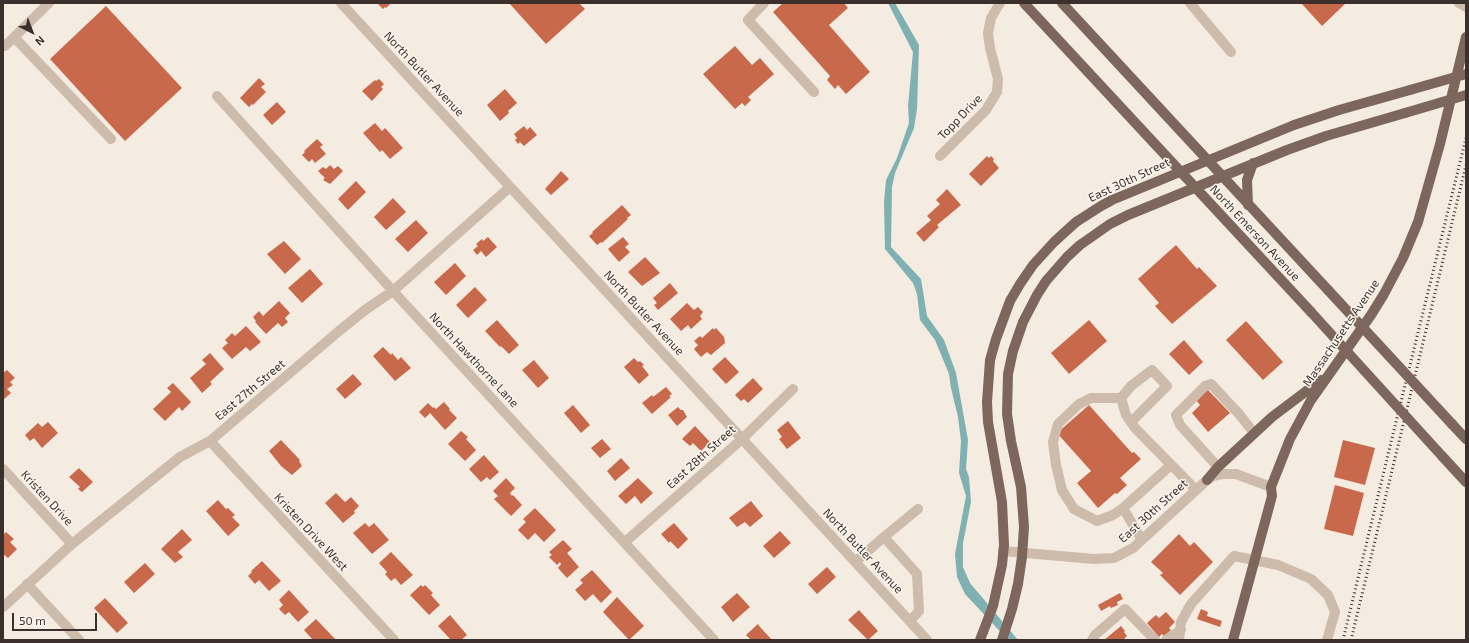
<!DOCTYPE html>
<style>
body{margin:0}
#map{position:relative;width:1469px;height:643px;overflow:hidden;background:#f4ebe1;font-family:"Exo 2",sans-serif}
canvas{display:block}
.frame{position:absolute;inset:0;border:4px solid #3b302b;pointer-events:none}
.north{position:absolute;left:12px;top:12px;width:40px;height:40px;-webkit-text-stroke:3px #fbf5ee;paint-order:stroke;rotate:138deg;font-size:11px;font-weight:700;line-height:16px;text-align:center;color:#3b302b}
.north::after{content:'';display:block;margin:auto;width:14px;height:18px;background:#3b302b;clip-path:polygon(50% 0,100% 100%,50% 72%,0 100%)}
.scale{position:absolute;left:12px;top:613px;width:85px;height:18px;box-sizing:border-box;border:2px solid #3b302b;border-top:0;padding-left:5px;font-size:12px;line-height:14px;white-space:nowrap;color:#3b302b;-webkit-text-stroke:3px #fbf5ee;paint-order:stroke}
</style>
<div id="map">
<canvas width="1469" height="643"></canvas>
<div class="frame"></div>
<div class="north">N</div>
<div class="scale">50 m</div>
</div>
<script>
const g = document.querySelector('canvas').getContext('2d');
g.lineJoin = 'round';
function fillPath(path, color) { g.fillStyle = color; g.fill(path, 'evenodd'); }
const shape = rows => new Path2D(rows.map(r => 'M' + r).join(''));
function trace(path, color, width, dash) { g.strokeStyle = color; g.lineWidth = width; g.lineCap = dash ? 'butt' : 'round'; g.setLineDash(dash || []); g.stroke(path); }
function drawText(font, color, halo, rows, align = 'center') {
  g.font = font + ' "Exo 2",sans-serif'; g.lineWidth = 3; g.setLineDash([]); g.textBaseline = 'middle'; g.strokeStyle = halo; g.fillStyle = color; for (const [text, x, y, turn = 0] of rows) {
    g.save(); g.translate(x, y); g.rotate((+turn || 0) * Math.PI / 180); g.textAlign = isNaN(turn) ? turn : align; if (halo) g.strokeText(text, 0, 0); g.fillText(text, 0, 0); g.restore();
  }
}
fillPath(shape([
 [888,3,895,3,919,45,917,109,914,128,895,173,892,187,891,247,921,279,927,316,944,340,956,373,968,440,966,469,969,477,971,502,963,543,963,567,970,583,1018,640,1008,640,965,594,957,577,955,554,966,496,959,473,961,441,958,417,951,388,949,374,935,340,920,320,917,294,913,283,885,249,884,202,886,180,897,158,909,123,908,106,913,52]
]), '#7fb0b2');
fillPath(shape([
 [377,3,391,3,386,8,385,7,383,9],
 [509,3,579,3,585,9,546,44],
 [783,3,844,3,848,8,829,25,870,72,846,94,838,85,835,89,827,80,830,76,773,12],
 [1301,3,1346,3,1322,26],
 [106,6,182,88,125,141,50,59],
 [735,46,752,65,760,58,774,74,748,97,751,100,745,106,742,103,735,109,703,74],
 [259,78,265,84,261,87,266,92,253,105,252,104,249,107,240,98],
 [379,79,384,84,381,87,383,89,372,101,362,91,375,80,376,81],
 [505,89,517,103,508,111,509,113,500,121,487,105],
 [277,102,286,112,272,125,263,115],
 [375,123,382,131,385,128,403,148,390,159,382,150,380,152,363,133],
 [524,126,527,130,530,127,537,135,524,146,520,142,518,144,515,140,517,138,514,134],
 [317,139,323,145,320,147,326,154,315,163,312,159,309,162,302,155,305,152,304,151],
 [987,156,989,158,991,156,994,159,993,161,999,168,981,186,969,174],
 [330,165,334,169,338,166,343,171,330,184,323,180,325,178,318,171,323,167,326,169],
 [561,171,569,179,551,195,545,189],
 [356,181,366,192,348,210,338,199],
 [947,189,961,205,937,225,939,227,924,242,916,233,931,220,927,216,940,204,936,200],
 [393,198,406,212,386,230,374,217],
 [622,205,631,215,627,218,628,219,602,243,601,242,597,245,589,236,593,233,592,232],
 [416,220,428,233,408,252,395,239],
 [488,237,497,247,486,257,481,251,477,255,473,250,478,246,476,244,482,239,483,241],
 [623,237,629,244,625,247,630,252,619,262,608,249],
 [284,241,301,259,285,274,267,254],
 [1176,245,1197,269,1199,267,1217,286,1172,324,1155,306,1159,303,1138,279],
 [645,257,660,273,642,286,628,272],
 [455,263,466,276,446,295,434,282],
 [310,269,323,284,302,303,288,288],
 [670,283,678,293,658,310,654,305,657,303,653,298],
 [475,287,487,300,468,318,456,305],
 [279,301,290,313,285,318,288,322,282,327,278,323,266,334,255,322,256,321,253,317,259,311,263,316],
 [687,303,694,310,698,307,703,312,700,316,702,319,691,329,688,325,681,331,670,319],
 [497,320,519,345,509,354,501,346,500,347,485,331],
 [1089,320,1107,341,1069,374,1051,353],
 [1246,321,1283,362,1263,380,1226,340],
 [246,326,261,342,250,351,246,347,232,359,222,348,228,343,225,340,232,333,235,336],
 [713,328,714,330,716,328,724,337,725,343,711,355,707,352,701,357,694,349,698,345,694,341,700,336,702,338],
 [1184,340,1203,362,1189,375,1169,354],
 [383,347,391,355,392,353,398,360,401,357,411,368,395,381,373,356],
 [210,353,224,369,210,382,212,384,202,393,190,378,206,364,202,360],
 [725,357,739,372,726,384,712,369],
 [634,358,638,362,640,361,644,365,642,366,649,375,639,384,624,367],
 [534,360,549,378,538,388,522,370],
 [7,370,15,378,10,382,13,385,7,389,11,393,3,400,3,373],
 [353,374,362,384,345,399,336,389],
 [753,378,763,389,748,403,744,399,741,401,735,395],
 [173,383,191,402,182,411,179,407,165,421,153,409,171,392,167,388],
 [666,387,672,394,669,396,671,397,652,414,642,403,652,395,653,397],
 [1208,390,1230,413,1208,432,1192,413,1200,405,1196,400],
 [444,402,450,409,449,410,457,418,445,430,430,413,425,418,419,412,428,403,433,408,434,407,436,409],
 [573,405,590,425,581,433,564,413],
 [1089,405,1132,453,1134,452,1141,459,1120,478,1127,485,1117,494,1115,493,1098,508,1077,483,1091,471,1057,433],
 [678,407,681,410,683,410,687,417,677,426,668,415],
 [788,421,801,438,787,449,779,439,782,437,777,430],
 [48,422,58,433,42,448,34,438,30,441,25,435,38,423,42,427],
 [695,426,710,442,701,451,693,443,690,446,682,439],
 [461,431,468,437,466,439,476,450,465,461,448,444],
 [602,439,611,449,600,458,591,448],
 [281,440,300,460,299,461,302,466,292,475,281,466,269,451],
 [1343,440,1375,448,1365,485,1334,477],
 [484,455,499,472,490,480,487,477,481,482,469,469],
 [621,458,630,468,615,481,607,471],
 [79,468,93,482,82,492,78,489,80,487,69,477],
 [506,478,515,488,510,493,512,496,513,495,522,505,511,516,494,499,498,496,493,491],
 [638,478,653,493,641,504,635,496,626,504,618,496],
 [1335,485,1364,493,1353,536,1324,529],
 [336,493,345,502,351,497,359,506,354,511,355,513,343,523,325,503],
 [218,500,226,509,228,508,235,515,232,517,240,525,228,536,206,511],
 [751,501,763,516,750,527,745,522,737,527,729,518],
 [535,508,556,530,544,542,535,533,528,540,518,530,526,522,523,519],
 [365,523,369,527,374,523,389,540,372,554,353,533],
 [674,523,688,539,678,549,670,541,669,543,661,534],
 [182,529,192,540,178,552,183,557,175,563,161,549],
 [780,531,791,543,774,558,763,546],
 [6,532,14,539,10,542,17,549,8,558,3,554,3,535],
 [1179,534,1190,546,1194,542,1213,562,1180,595,1160,575,1163,573,1151,562],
 [563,540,572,549,567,553,579,567,567,578,558,568,561,564,560,562,557,565,549,557,552,555,549,552],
 [391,552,413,575,401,585,395,578,391,581,385,574,387,572,379,563],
 [262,561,281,581,269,591,259,580,255,584,248,576,252,572,251,571],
 [145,563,155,574,134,593,124,582],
 [827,567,836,577,817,594,808,584],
 [592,570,612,592,601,603,593,594,585,601,575,590,583,583,580,580],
 [421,585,423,587,425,585,433,593,431,595,440,605,429,615,410,595],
 [289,590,309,612,298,622,289,612,285,615,279,609,283,605,279,600],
 [737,593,750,607,733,622,721,607],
 [1120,593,1123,599,1117,602,1118,605,1111,608,1110,606,1101,611,1098,605],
 [617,597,644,626,629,640,603,612],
 [105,598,128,623,117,633,94,608],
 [1201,609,1208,612,1207,616,1222,621,1220,627,1197,619],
 [859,610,878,631,868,640,848,620],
 [1166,612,1175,622,1169,628,1171,630,1164,636,1162,634,1159,637,1147,623,1156,615,1159,618],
 [450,615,467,635,461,640,451,640,438,626],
 [316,619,336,640,313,640,304,630],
 [758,624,760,627,772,640,751,640,746,635],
 [1121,626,1125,631,1124,632,1127,636,1123,640,1104,640]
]), '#c8694b');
trace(shape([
 [341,3,927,640],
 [764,3,748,20,814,92],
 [1190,3,1231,52],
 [1459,3,1466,7],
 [14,37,111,139],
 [3,46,5,46,49,3],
 [217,96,393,291,714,640],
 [940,156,986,110,997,92,998,79,990,48,988,33,991,18,1000,3],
 [1121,398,1091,398,1079,404,1058,424,1053,442,1056,465,1062,490,1074,509,1097,521,1113,515,1123,508],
 [1131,422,1167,386,1152,370,1131,386,1121,398,1126,415,1135,428,1196,490],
 [210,441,394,640],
 [1218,467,1180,425,1176,415,1205,386,1211,384,1239,414,1254,433],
 [3,469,72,544],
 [884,537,918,509],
 [1142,540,1123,508,1171,465],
 [625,542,742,439,793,389],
 [1003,551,1094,559,1114,558,1133,548,1207,480,1213,476,1223,474,1236,474,1271,487],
 [855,562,884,537,917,574,919,611,910,621],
 [27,584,79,640],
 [3,607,72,544,180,457,210,441,339,331,365,310,393,291,510,187],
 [1092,640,1095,635,1125,609,1155,640],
 [1166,640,1181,630],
 [1179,640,1181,622,1191,604,1234,556,1278,565,1311,579,1328,595,1335,612,1327,640]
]), '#cdbbac', 10);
trace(shape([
 [1024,3,1311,312],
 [1062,3,1328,290],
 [1248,205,1247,180,1253,163],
 [1452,424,1466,439],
 [1442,456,1466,482],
 [1207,480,1218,467,1272,417,1321,380],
 [980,640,993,606,1002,565,1004,545,1002,502,988,422,987,402,990,360,996,339,1010,301,1020,284,1033,265,1054,242,1076,222,1101,206,1112,200,1294,125,1339,110,1410,90],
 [1002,640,1012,609,1018,584,1022,557,1024,527,1021,487,1011,441,1007,414,1008,374,1013,351,1023,322,1037,295,1046,281,1067,257,1080,245,1110,224,1128,215,1287,150,1326,136,1405,113],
 [1233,640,1272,496,1271,487,1290,439,1311,400,1371,315,1384,294,1403,258,1418,222,1440,144,1466,37]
]), '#7d675c', 10);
trace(shape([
 [1343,640,1395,426,1466,138],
 [1351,640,1466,165]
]), '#3b302b', 3, [1, 3]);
trace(shape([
 [1410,90,1466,74],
 [1405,113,1466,95],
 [1328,290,1452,424],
 [1311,312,1442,456]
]), '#7d675c', 10);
drawText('12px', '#3b302b', '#fbf5ee', [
 ["North Butler Avenue",424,74,47],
 ["Topp Drive",960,117,-46],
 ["East 30th Street",1129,180,-25],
 ["North Emerson Avenue",1255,233,47],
 ["North Butler Avenue",644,313,47],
 ["Massachusetts Avenue",1341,333,-56],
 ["North Hawthorne Lane",474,360,47],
 ["East 27th Street",250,390,-40],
 ["East 28th Street",701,457,-42],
 ["Kristen Drive",47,498,47],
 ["East 30th Street",1153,511,-42],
 ["Kristen Drive West",311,532,47],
 ["North Butler Avenue",863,551,47]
]);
</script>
